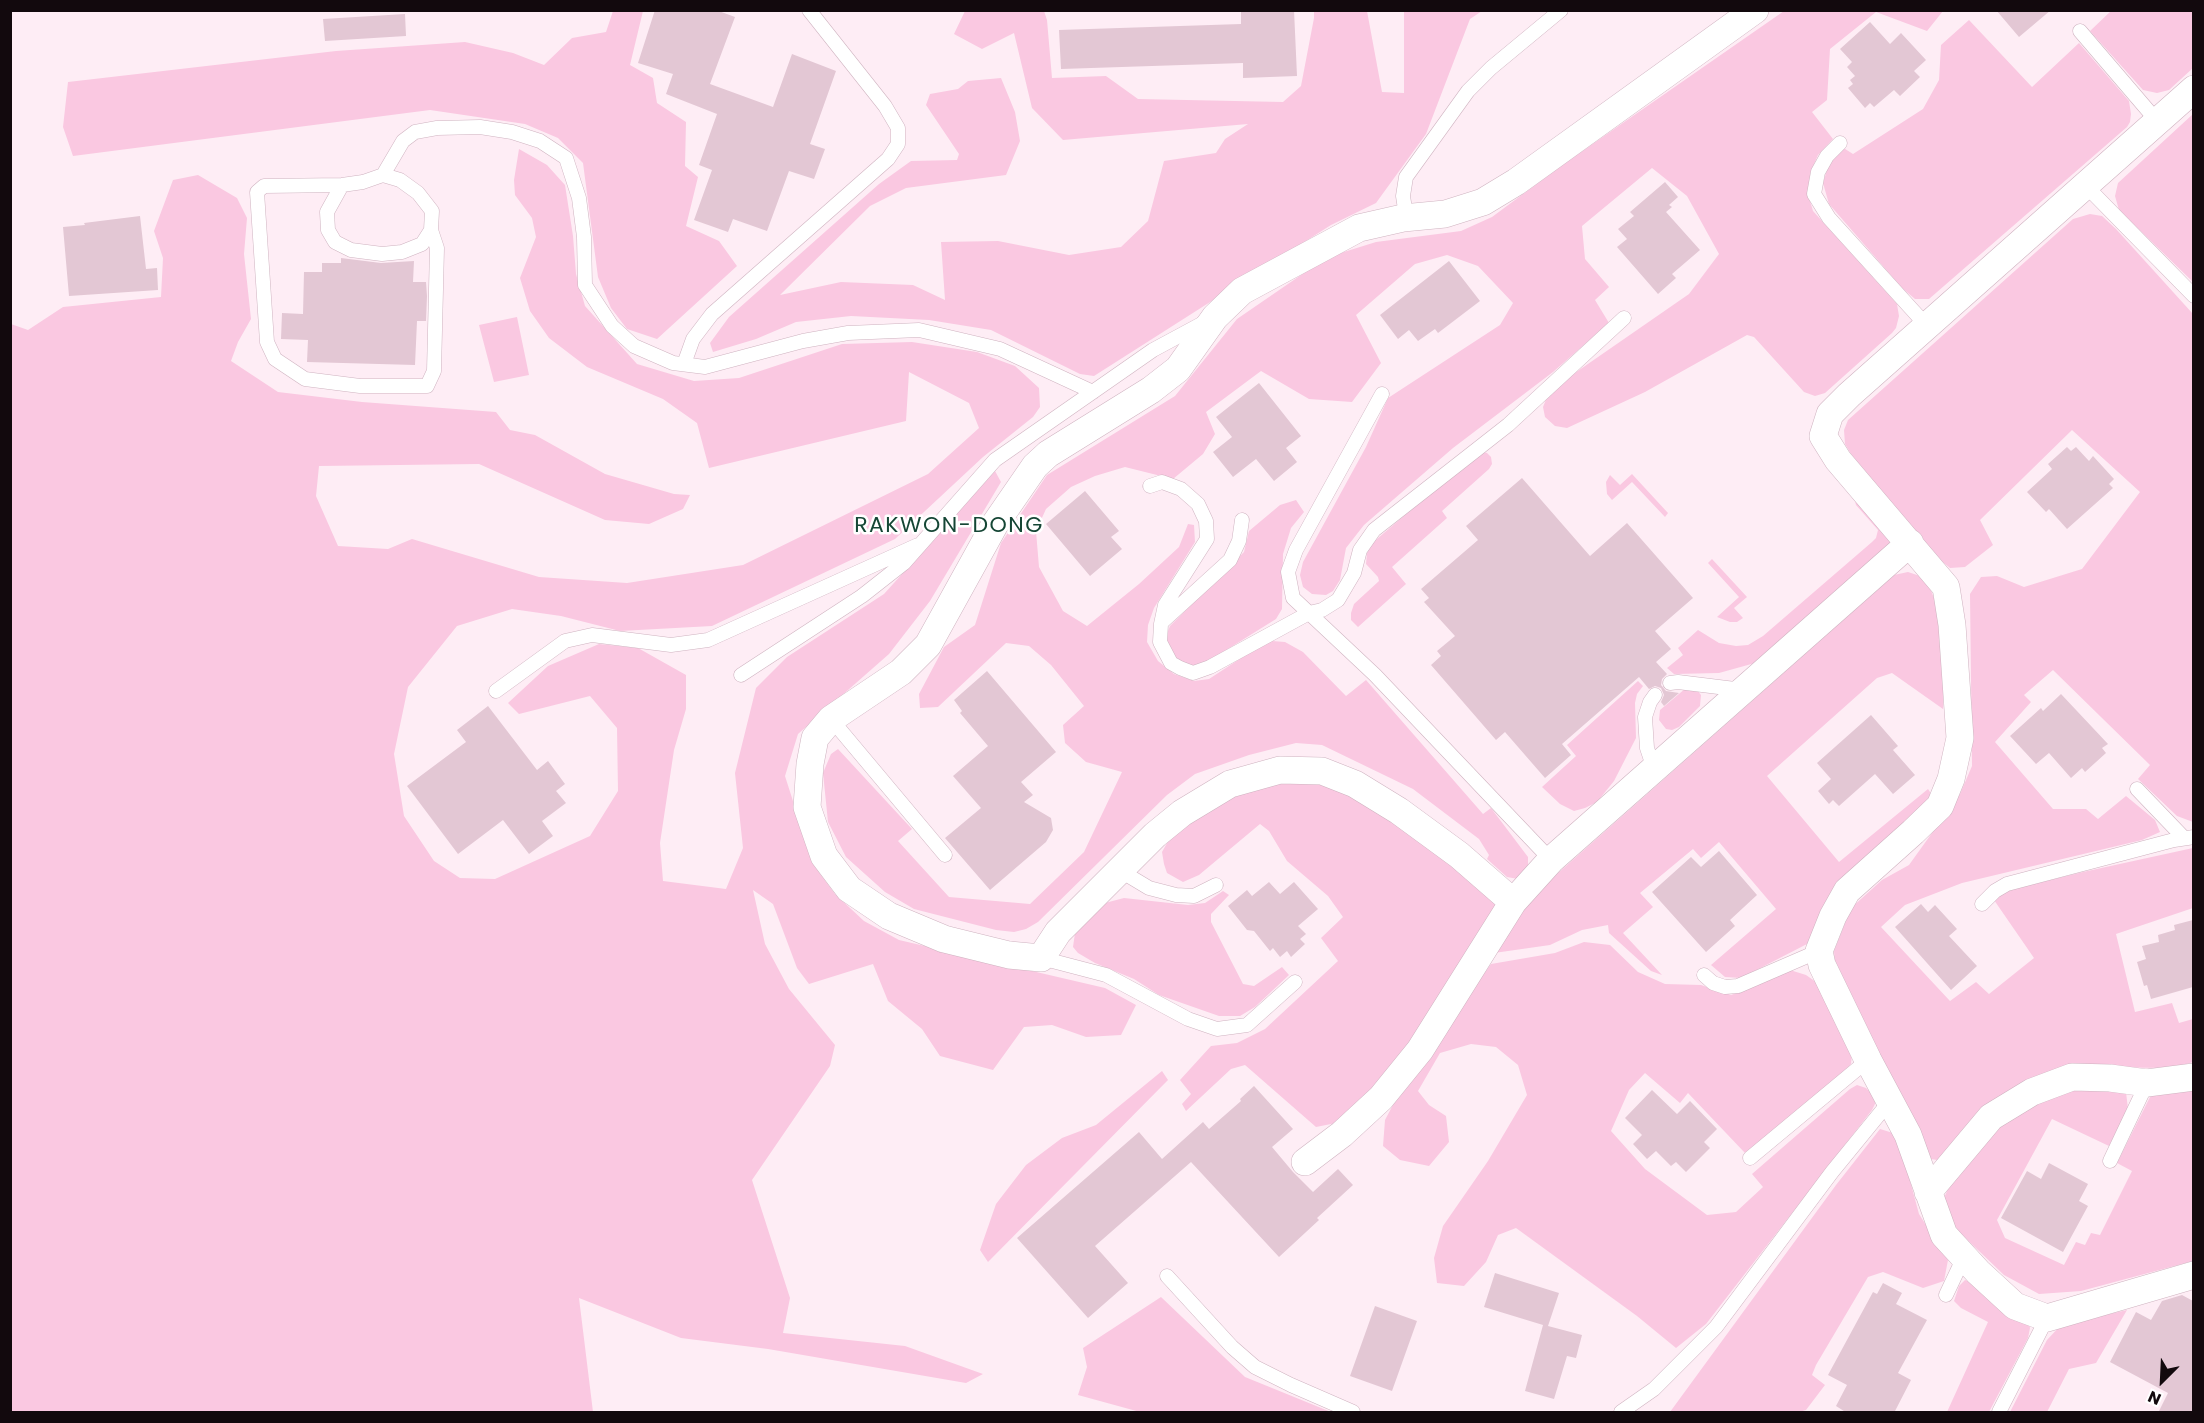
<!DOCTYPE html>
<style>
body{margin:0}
#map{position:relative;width:2204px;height:1423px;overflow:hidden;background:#feedf5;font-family:Poppins,sans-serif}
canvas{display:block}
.frame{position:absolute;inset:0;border:12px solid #12090d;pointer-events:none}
.north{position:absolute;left:2132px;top:1351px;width:60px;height:60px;-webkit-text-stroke:4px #fff;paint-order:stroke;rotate:204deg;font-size:16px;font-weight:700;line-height:24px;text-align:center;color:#12090d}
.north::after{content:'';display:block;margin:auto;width:21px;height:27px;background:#12090d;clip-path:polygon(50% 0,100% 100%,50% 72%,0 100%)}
</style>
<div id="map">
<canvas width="2204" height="1423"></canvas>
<div class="frame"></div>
<div class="north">N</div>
</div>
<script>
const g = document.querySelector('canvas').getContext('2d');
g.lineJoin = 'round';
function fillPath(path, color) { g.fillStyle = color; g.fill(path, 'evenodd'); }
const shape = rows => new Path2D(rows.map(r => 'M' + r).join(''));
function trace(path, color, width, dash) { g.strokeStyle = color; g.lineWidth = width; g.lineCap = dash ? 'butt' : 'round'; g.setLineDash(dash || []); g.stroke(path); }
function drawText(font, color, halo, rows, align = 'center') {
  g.font = font + ' Poppins,sans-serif'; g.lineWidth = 5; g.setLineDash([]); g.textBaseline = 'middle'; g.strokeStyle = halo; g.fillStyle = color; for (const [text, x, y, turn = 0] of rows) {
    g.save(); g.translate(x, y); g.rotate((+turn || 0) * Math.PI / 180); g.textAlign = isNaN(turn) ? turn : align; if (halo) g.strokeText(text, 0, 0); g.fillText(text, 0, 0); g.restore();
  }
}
fillPath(shape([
 [2112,10,2193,11,2193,68,2169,90,2157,93,2143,90,2090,31],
 [613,11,643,11,630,65,653,78,657,103,686,122,685,166,698,177,686,226,719,241,737,266,657,339,627,329,611,308,598,277,583,163,558,138,525,124,430,110,73,156,63,127,68,82,336,51,465,42,513,53,544,65,572,38,606,32],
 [965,11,1044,11,1047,20,1052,78,1106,76,1138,99,1283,102,1301,86,1314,18,1314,11,1367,11,1382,92,1404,93,1404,11,1482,11,1470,19,1426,134,1376,203,1331,225,1094,376,1080,374,991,330,929,320,851,316,796,322,756,339,713,352,710,343,729,317,879,184,911,161,957,160,959,154,926,105,930,94,958,89,968,81,1001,78,1015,112,1020,141,1006,175,906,188,870,206,780,295,841,282,913,285,945,300,941,242,998,241,1069,255,1121,247,1148,221,1164,161,1216,153,1225,139,1248,124,1063,140,1032,108,1014,33,982,49,954,34],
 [1784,11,1943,11,1927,31,1876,12,1830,49,1827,100,1812,112,1833,139,1818,155,1811,171,1808,194,1813,211,1897,304,1899,316,1896,328,1892,333,1825,393,1815,396,1804,392,1754,337,1747,335,1645,392,1567,428,1555,426,1545,417,1543,407,1547,397,1559,384,1689,294,1719,254,1687,196,1652,168,1582,226,1585,259,1609,287,1595,300,1609,323,1553,372,1453,448,1364,525,1346,548,1340,580,1333,591,1326,595,1312,594,1303,587,1300,575,1303,562,1366,447,1388,398,1500,325,1513,303,1478,266,1447,255,1415,264,1356,315,1381,363,1352,402,1309,399,1261,371,1206,412,1215,434,1203,454,1173,479,1125,467,1095,476,1071,487,1046,509,1036,531,1039,567,1063,611,1087,626,1139,584,1179,547,1188,524,1194,525,1195,542,1154,608,1148,625,1147,642,1158,661,1174,674,1194,681,1209,679,1255,649,1272,641,1285,642,1303,652,1346,696,1366,680,1483,814,1491,808,1528,857,1528,866,1518,879,1507,877,1487,859,1489,855,1479,839,1413,789,1322,745,1296,743,1249,755,1195,774,1167,795,1038,922,1026,929,1014,932,996,930,914,909,885,892,846,857,828,822,823,773,831,754,838,749,912,829,898,841,949,897,1030,904,1084,852,1122,772,1086,762,1065,743,1063,725,1084,706,1051,665,1029,646,1006,643,938,707,920,708,919,694,944,647,975,625,1001,543,1047,475,1175,396,1237,319,1304,273,1331,256,1376,242,1461,231,1492,217,1561,166],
 [1969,20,2032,87,2079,43,2129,101,2131,114,2130,122,2127,127,1929,299,1915,299,1902,288,1829,204,1823,183,1829,163,1842,147,1853,154,1923,109,1939,80,1941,45],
 [2193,114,2193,282,2119,210,2115,196,2118,183],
 [519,149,547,165,565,185,573,236,576,274,585,306,637,364,694,381,739,378,842,344,912,342,977,352,1015,366,1039,388,1040,407,1033,417,983,457,895,539,712,626,620,631,561,616,512,609,457,626,408,687,394,754,404,816,434,861,460,878,495,879,590,836,618,791,617,728,590,696,519,714,508,703,548,666,599,644,638,648,686,675,686,709,674,750,660,843,663,881,726,889,743,848,735,773,756,688,787,657,884,594,995,471,1001,482,930,601,889,654,798,734,785,776,813,864,835,894,864,921,899,940,1105,988,1136,1005,1121,1035,1086,1037,1052,1025,1024,1027,993,1070,940,1056,922,1029,888,1001,873,964,809,984,797,968,773,904,753,890,765,944,789,989,835,1045,830,1066,752,1180,790,1298,783,1333,905,1346,983,1374,966,1383,768,1349,681,1338,579,1298,593,1412,11,1412,11,324,28,330,63,307,161,297,163,258,154,231,173,180,198,175,237,198,247,218,244,254,251,319,238,342,231,361,278,392,362,402,496,412,510,430,535,435,605,474,674,494,690,495,683,509,649,524,605,520,479,464,319,466,316,496,338,546,388,549,412,539,539,577,627,583,743,565,928,474,979,428,969,403,909,372,906,421,709,468,697,423,663,399,587,367,549,338,530,311,520,278,536,237,532,218,515,195,514,180],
 [2090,214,2102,216,2116,229,2193,314,2193,822,2177,816,2138,779,2150,765,2053,670,2024,695,2031,702,1995,742,2053,809,2086,809,2098,819,2126,796,2155,820,2160,832,2142,840,1962,883,1905,905,1881,927,1950,1001,1976,982,1989,994,2034,958,1994,900,2005,891,2083,872,2193,848,2193,908,2116,934,2135,1012,2172,1003,2179,1023,2193,1019,2193,1062,2173,1068,2065,1067,1937,1160,1931,1159,1835,966,1834,951,1851,908,1882,880,1909,865,1960,794,1972,766,1970,594,1981,577,1997,576,2024,587,2082,569,2140,492,2072,430,1980,520,1993,545,1965,567,1950,568,1935,556,1851,454,1845,444,1844,430,1848,420,2073,219],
 [517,317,529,375,494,382,479,325],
 [1480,451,1487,453,1491,457,1492,464,1489,469,1442,511,1447,518,1392,567,1406,584,1358,627,1351,620,1351,613,1354,604,1379,581,1378,577,1366,564,1367,553,1371,544],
 [1632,474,1668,513,1665,517,1632,482,1612,500,1607,494,1606,482,1610,475,1620,485],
 [1857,497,1890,542,1888,549,1755,663,1719,673,1674,674,1667,668,1683,655,1678,648,1698,630,1719,643,1736,646,1748,645,1763,636,1872,542,1876,538,1878,530,1856,505,1855,501],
 [1296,500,1304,512,1291,528,1283,554,1282,609,1276,619,1207,662,1192,666,1180,663,1167,647,1166,636,1170,626,1244,552,1249,531,1280,505],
 [1712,559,1747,597,1734,608,1743,618,1737,622,1730,622,1717,617,1739,597,1708,563],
 [1908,572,1920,576,1928,583,1936,603,1945,645,1943,709,1892,673,1877,678,1767,776,1839,862,1928,789,1932,795,1814,932,1807,944,1741,978,1725,977,1711,965,1776,909,1719,842,1701,858,1693,849,1640,893,1653,907,1623,933,1662,975,1651,971,1609,933,1608,925,1582,930,1550,945,1494,953,1531,897,1894,575],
 [1638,681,1643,686,1637,694,1635,703,1636,738,1614,781,1597,802,1585,808,1574,811,1560,804,1542,787,1576,756,1567,745],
 [1686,688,1697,690,1701,695,1700,706,1679,727,1672,730,1666,729,1659,720,1660,710],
 [1267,782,1329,783,1437,848,1499,907,1394,1070,1336,1123,1316,1127,1245,1065,1231,1069,1186,1111,1182,1104,1191,1094,1180,1080,1211,1046,1237,1043,1265,1029,1338,961,1321,938,1343,917,1328,896,1287,861,1269,831,1260,824,1199,875,1183,882,1167,873,1164,864,1162,852,1171,836,1224,801],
 [1223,891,1229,895,1211,914,1211,922,1243,984,1254,986,1282,967,1289,975,1255,1007,1240,1016,1219,1016,1159,995,1134,979,1095,963,1078,953,1073,947,1075,933,1105,903,1124,898,1188,905,1205,903],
 [1584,942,1610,945,1638,972,1665,984,1701,985,1731,995,1758,985,1790,970,1806,975,1816,982,1852,1055,1851,1064,1845,1071,1745,1153,1688,1093,1680,1103,1645,1073,1629,1090,1611,1131,1645,1169,1707,1215,1736,1212,1763,1187,1752,1174,1850,1089,1857,1085,1866,1088,1875,1097,1875,1104,1872,1110,1706,1324,1676,1348,1637,1316,1516,1228,1498,1235,1486,1262,1464,1286,1437,1283,1434,1258,1443,1226,1488,1161,1527,1095,1518,1065,1496,1047,1471,1044,1440,1053,1418,1091,1429,1105,1446,1116,1449,1142,1429,1166,1400,1160,1383,1146,1385,1120,1405,1082,1491,964,1555,953],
 [1162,1071,1168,1080,988,1262,980,1250,996,1204,1026,1165,1062,1138,1096,1125],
 [2081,1086,2126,1092,2128,1109,2109,1146,2052,1119,1997,1220,2005,1238,2064,1265,2076,1242,2085,1245,2091,1233,2100,1235,2132,1171,2117,1163,2150,1097,2161,1089,2193,1090,2193,1261,2081,1291,2039,1294,2004,1275,1955,1228,1941,1205,1957,1168,2001,1125,2045,1100],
 [1880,1129,1893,1133,1899,1140,1919,1214,1948,1260,1944,1281,1923,1288,1883,1272,1868,1277,1816,1365,1812,1375,1825,1385,1806,1410,1799,1412,1670,1412,1836,1185],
 [1965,1280,1976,1284,2028,1321,2030,1328,2028,1338,1989,1412,1947,1412,1988,1322,1961,1308,1954,1301,1959,1286],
 [1161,1297,1245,1377,1331,1412,1140,1412,1078,1395,1087,1367,1083,1348],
 [2127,1310,2096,1363,2069,1369,2047,1412,2010,1412,2047,1340,2061,1325]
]), '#fac8e1');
fillPath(shape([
 [655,10,716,10,735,17,710,84,773,107,792,54,836,71,810,144,825,149,814,179,789,171,767,231,733,219,728,232,694,220,712,170,699,165,717,114,666,94,673,74,638,63],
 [1241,10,1294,10,1297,76,1243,78,1243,63,1061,69,1059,30,1241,24],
 [1996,10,2051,10,2019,37],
 [405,14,406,36,325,41,323,19],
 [1870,22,1890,44,1901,33,1926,60,1914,71,1920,77,1900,96,1894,90,1874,107,1870,103,1865,108,1848,88,1853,84,1850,80,1855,76,1847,67,1852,62,1840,49],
 [1665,182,1678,197,1669,205,1672,207,1666,212,1700,250,1672,274,1676,278,1658,294,1617,247,1627,239,1618,229,1634,216,1630,212],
 [140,216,146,269,157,268,158,290,69,296,63,227,85,225,84,223],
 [341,258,381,263,414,261,413,282,426,282,427,296,426,321,417,321,415,365,307,362,308,340,281,339,282,313,303,314,304,272,322,272,322,263,341,263],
 [1449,261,1480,301,1438,333,1435,329,1418,341,1409,330,1398,339,1380,315],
 [1259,383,1301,436,1286,448,1297,462,1274,481,1256,459,1233,477,1213,452,1232,437,1216,417],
 [2067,447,2071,451,2076,447,2089,461,2093,456,2114,479,2109,484,2113,488,2067,529,2049,509,2046,512,2027,492,2052,469,2048,464],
 [1522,478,1590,556,1627,523,1693,598,1655,631,1671,649,1656,662,1667,674,1662,679,1661,685,1666,691,1679,693,1664,706,1661,702,1664,695,1661,688,1655,686,1649,689,1639,677,1562,744,1571,755,1545,778,1505,732,1496,740,1431,665,1441,656,1437,651,1455,636,1424,602,1429,598,1421,589,1478,540,1466,526],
 [1085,491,1119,531,1111,537,1122,549,1090,576,1046,524],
 [987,671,1056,752,1021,782,1033,795,1024,802,1051,818,1053,830,1046,842,990,890,945,838,981,808,953,776,988,746,960,713,962,711,954,700],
 [2061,694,2108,744,2102,748,2106,753,2085,772,2082,768,2071,778,2049,753,2036,764,2010,736,2041,708,2043,711],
 [488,706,537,770,548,761,565,784,556,791,566,803,542,821,553,836,529,854,503,820,458,854,407,786,466,742,457,730],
 [1871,715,1898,746,1893,750,1915,775,1893,794,1875,774,1839,806,1833,800,1829,804,1818,791,1831,779,1817,763],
 [1719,851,1757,895,1730,920,1735,926,1706,952,1652,892,1691,857,1701,867],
 [1269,882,1280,894,1294,882,1318,909,1298,926,1306,934,1300,939,1305,944,1291,957,1287,951,1280,957,1273,948,1270,951,1254,931,1247,930,1228,906,1247,890,1252,896],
 [1921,904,1928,912,1935,905,1957,929,1949,936,1977,966,1951,990,1895,927],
 [2193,920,2193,987,2151,999,2147,985,2144,986,2137,962,2146,959,2142,946,2159,942,2158,935,2175,930,2174,925],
 [1254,1086,1293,1129,1272,1147,1293,1172,1313,1192,1338,1169,1353,1185,1317,1218,1319,1220,1279,1257,1191,1162,1095,1246,1128,1283,1088,1318,1017,1238,1139,1132,1162,1159,1203,1122,1209,1129,1241,1101,1240,1099],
 [1652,1090,1677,1114,1690,1101,1717,1129,1704,1142,1710,1148,1686,1172,1676,1162,1671,1166,1656,1151,1647,1159,1633,1144,1642,1135,1625,1118],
 [2049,1163,2088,1184,2079,1201,2088,1206,2063,1252,2001,1218,2027,1171,2041,1179],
 [1495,1273,1559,1293,1548,1326,1582,1335,1576,1358,1567,1356,1554,1399,1525,1391,1543,1325,1484,1307],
 [1883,1283,1902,1293,1896,1304,1927,1320,1898,1373,1911,1380,1894,1413,1847,1413,1836,1406,1847,1385,1828,1375,1873,1292,1877,1294],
 [2182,1295,2193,1301,2193,1413,2158,1413,2168,1393,2110,1362,2136,1312,2151,1320,2162,1301],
 [1375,1306,1417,1321,1392,1391,1350,1376]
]), '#e3c7d4');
const service = shape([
 [2080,31,2157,121],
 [1840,143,1827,156,1818,172,1814,194,1829,218,1927,326],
 [342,185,327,212,328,230,335,242,351,250,382,254,402,252,422,244,431,230,432,211,418,193,400,180,383,175],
 [2085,185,2194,296],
 [1412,217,1405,209,1403,196,1406,177,1468,91,1491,68,1561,10],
 [431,230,437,248,434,371,427,386,360,386,305,379,275,359,267,342,257,192,264,186,342,185,363,182,383,175,403,141,415,132,437,128,480,127,512,132,540,141,566,158,579,198,584,237,585,285,612,326,634,346,673,363,705,367,803,341,848,333,919,330,1000,349,1093,392],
 [684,364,693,339,712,314,888,159,898,144,898,128,885,106,809,10],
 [1150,486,1162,482,1181,489,1198,504,1206,521,1207,539,1165,605,1161,624,1160,642,1171,663,1180,668,1193,673,1210,667,1309,613,1293,598,1288,572,1296,550,1382,394],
 [1162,622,1230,560,1239,541,1242,520],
 [741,675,862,596,904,563,995,460,1153,350,1205,322],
 [1670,683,1678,682,1743,690],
 [496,691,565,641,592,635,671,645,708,640,918,545],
 [831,719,945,855],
 [1654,769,1647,748,1645,717,1650,702,1655,695],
 [2137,789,2184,838],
 [1551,860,1375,675,1309,613,1322,610,1338,600,1354,573,1360,550,1374,530,1508,425,1624,318],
 [1119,870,1149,888,1176,895,1194,896,1216,885],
 [1982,904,1995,891,2007,884,2174,840,2194,837],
 [1041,958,1106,975,1188,1019,1217,1029,1247,1025,1295,982],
 [1704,975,1713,983,1725,987,1738,986,1819,951],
 [1750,1158,1868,1060],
 [2110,1161,2147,1083],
 [1167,1276,1232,1347,1255,1367,1291,1385,1353,1412],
 [1946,1295,1964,1257],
 [1621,1412,1654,1389,1716,1327,1832,1172,1890,1101],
 [1999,1412,2047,1318]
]);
const minor = shape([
 [2194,89,1849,395,1830,414,1823,436,1838,460,1946,587,1952,625,1960,738,1951,779,1940,806,1913,832,1847,891,1833,916,1819,951,1822,965,1868,1060,1908,1135,1944,1235,1978,1272,2015,1306,2047,1318,2194,1275],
 [1513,902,1459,855,1399,811,1355,784,1322,771,1280,770,1230,784,1182,813,1155,835,1058,932,1041,958,1009,955,944,939,889,916,849,889,824,856,807,807,810,764,815,738,831,719,901,672,928,645,995,524,1035,466,1048,454,1151,390,1178,369,1215,317,1242,291,1359,228,1403,218,1445,214,1483,202,1516,182,1755,10],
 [1305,1162,1342,1134,1381,1098,1420,1050,1513,902,1551,860,1910,543],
 [1928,1192,1991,1117,2032,1092,2072,1077,2110,1078,2147,1083,2194,1077]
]);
trace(service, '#cfb3c0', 15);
trace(minor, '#cfb3c0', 28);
trace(service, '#fff', 14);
trace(minor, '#fff', 27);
g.letterSpacing = '1.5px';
drawText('22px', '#154635', '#fff', [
 ["RAKWON-DONG",949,526]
]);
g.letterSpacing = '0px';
</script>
